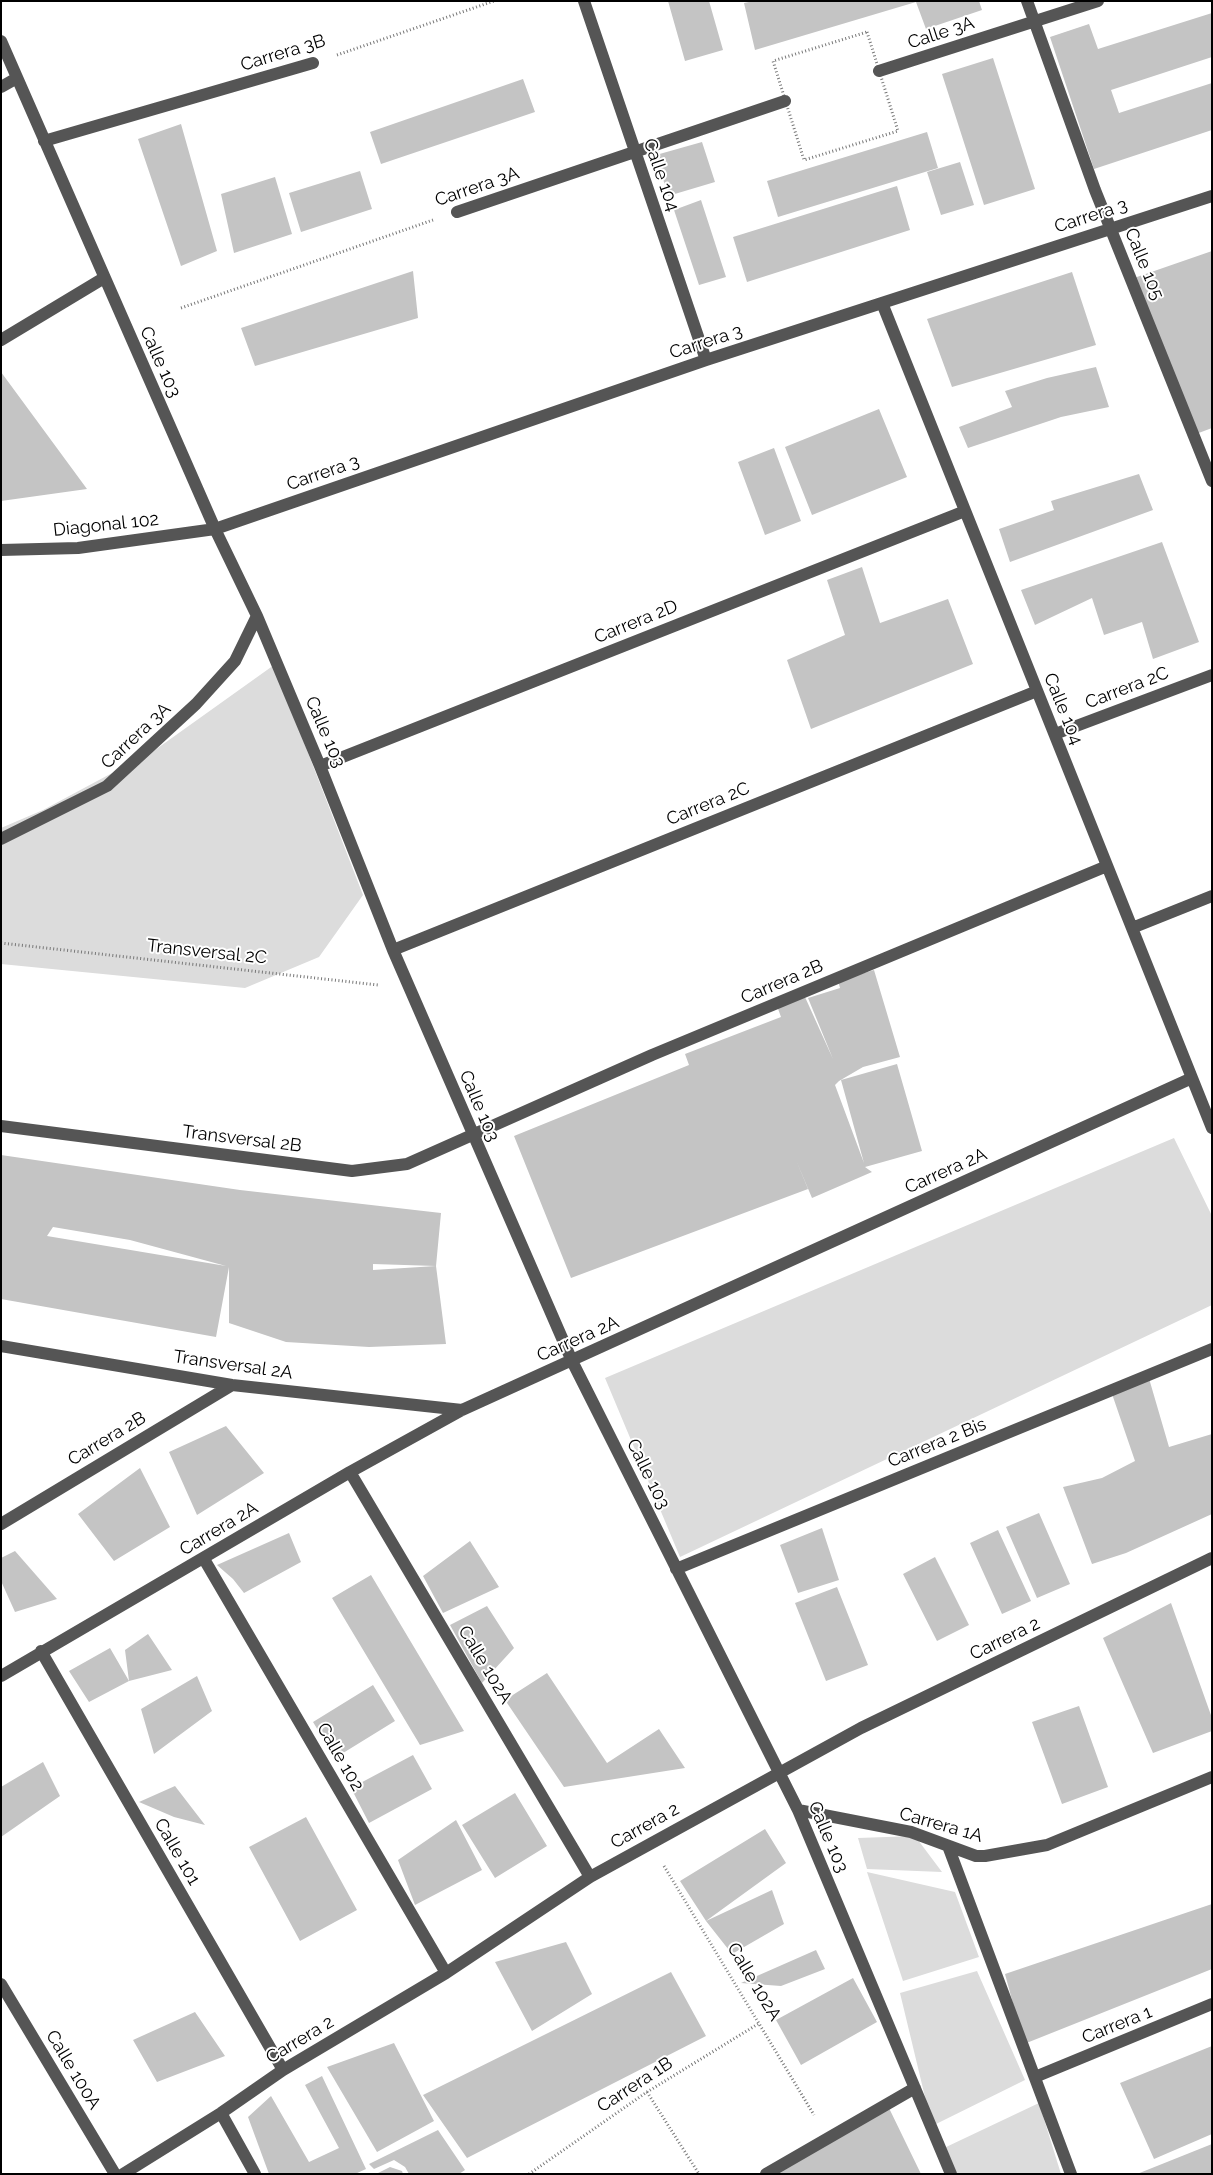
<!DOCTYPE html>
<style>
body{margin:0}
#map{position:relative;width:1213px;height:2175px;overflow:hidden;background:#fff;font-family:Raleway,sans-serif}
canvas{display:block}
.frame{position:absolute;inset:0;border:2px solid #000;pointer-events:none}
</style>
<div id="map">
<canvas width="1213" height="2175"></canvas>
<div class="frame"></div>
</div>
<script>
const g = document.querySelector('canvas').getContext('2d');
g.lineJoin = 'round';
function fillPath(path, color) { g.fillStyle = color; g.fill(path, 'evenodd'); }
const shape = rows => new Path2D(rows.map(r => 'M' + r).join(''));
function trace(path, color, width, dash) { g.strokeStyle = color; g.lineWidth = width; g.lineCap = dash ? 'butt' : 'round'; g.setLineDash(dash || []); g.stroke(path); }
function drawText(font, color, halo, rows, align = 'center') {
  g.font = font + ' Raleway,sans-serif'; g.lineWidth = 4; g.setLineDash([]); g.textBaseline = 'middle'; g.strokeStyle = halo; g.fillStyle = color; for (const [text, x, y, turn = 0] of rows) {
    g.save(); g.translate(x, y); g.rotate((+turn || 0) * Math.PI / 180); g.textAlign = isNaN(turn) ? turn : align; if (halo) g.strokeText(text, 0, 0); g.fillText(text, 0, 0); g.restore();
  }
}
fillPath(shape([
 [274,665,363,895,319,957,245,988,1,964,1,828,43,810,155,750],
 [1174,1138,1212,1216,1212,1305,680,1557,605,1378],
 [915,1836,942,1872,867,1869,858,1838],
 [867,1872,955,1892,979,1957,903,1981],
 [977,1971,1025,2080,932,2126,900,1993],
 [1039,2103,1061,2174,957,2174,944,2148]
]), '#dcdcdc');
fillPath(shape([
 [668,1,709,1,723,50,685,61],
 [754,1,979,1,982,10,926,29,916,2,755,50,744,3],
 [1212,13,1212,57,1111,90,1119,113,1212,83,1212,130,1094,169,1050,37,1089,24,1098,49],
 [993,58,1035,189,984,205,942,74],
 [523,79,535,112,381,164,370,132],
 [181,124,217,251,181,266,138,139],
 [927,132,938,168,778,217,767,181],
 [702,142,715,182,668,196,656,155],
 [960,162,974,205,941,215,927,172],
 [360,171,372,209,301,232,289,193],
 [275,177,292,234,234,253,221,194],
 [897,186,910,230,747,282,733,237],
 [701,200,726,277,699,285,674,210],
 [1212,251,1212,428,1196,434,1134,278],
 [413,271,418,318,255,366,241,328],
 [1072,272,1096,345,952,387,927,319],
 [1096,367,1109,407,1061,417,968,448,959,427,1012,407,1005,391,1047,378],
 [1,372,87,489,1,501],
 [879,409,907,477,812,515,785,447],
 [774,448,801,521,765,535,738,462],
 [1139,474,1153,510,1010,562,999,529,1054,510,1051,501],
 [1162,542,1199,642,1153,659,1142,622,1104,635,1092,598,1035,625,1021,590],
 [862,567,880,623,948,599,973,664,811,729,787,660,845,635,827,580],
 [874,970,900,1057,863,1067,839,1081,835,1085,864,1163,841,1080,897,1064,922,1151,865,1167,872,1172,812,1198,796,1160,808,1189,571,1278,514,1136,689,1065,685,1054,781,1017,777,1006,805,997,833,1059,808,998,840,988,838,981],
 [1,1155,240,1190,441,1213,436,1266,446,1344,369,1347,286,1342,229,1323,229,1267,216,1337,1,1299],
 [53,1227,130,1240,226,1266,47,1236],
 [373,1264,436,1266,373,1270],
 [1148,1375,1169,1447,1212,1434,1212,1514,1126,1553,1092,1564,1063,1487,1102,1478,1135,1461,1111,1391],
 [226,1426,264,1473,197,1515,169,1452],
 [140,1468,170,1527,114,1561,78,1514],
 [1039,1513,1070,1584,1037,1598,1006,1527],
 [822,1528,839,1580,798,1593,780,1545],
 [998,1530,1031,1601,1002,1614,970,1543],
 [289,1533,301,1562,244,1593,233,1579,217,1565],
 [470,1541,499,1587,443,1613,423,1576],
 [15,1551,57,1599,15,1612,1,1581,1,1558],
 [935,1557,969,1625,937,1641,903,1574],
 [371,1575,464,1731,420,1745,332,1598],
 [837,1587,868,1665,826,1681,795,1603],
 [1171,1603,1212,1718,1212,1731,1153,1753,1103,1638],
 [487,1606,514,1648,482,1683,450,1625],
 [148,1634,172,1670,129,1681,89,1702,69,1671,110,1648,129,1681,125,1650],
 [547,1673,607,1763,659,1729,685,1768,564,1787,505,1700],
 [197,1676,212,1711,154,1754,141,1709],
 [373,1685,395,1721,335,1758,313,1722],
 [1079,1706,1108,1787,1062,1804,1032,1722],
 [413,1755,432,1789,369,1823,351,1788],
 [43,1762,60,1796,1,1837,1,1787],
 [175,1786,205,1825,174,1817,139,1802],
 [515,1793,547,1846,495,1878,462,1825],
 [306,1817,357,1910,300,1941,249,1847],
 [456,1820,482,1870,415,1905,398,1860],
 [765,1829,786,1863,706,1921,680,1881],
 [772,1890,784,1924,732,1954,706,1921],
 [1212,1904,1212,1969,1024,2044,1005,1974],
 [566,1942,592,1994,532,2031,495,1962],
 [816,1950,825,1969,781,1986,741,1983],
 [671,1972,706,2036,467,2158,423,2095],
 [853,1978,877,2022,801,2065,776,2020],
 [195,2012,225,2056,157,2082,133,2040],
 [394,2043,434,2121,377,2152,327,2067],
 [1212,2046,1212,2134,1154,2159,1120,2083],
 [322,2076,366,2169,355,2174,269,2174,248,2117,271,2096,309,2162,339,2148,305,2085],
 [888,2106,921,2174,767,2174],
 [438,2130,465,2170,459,2174,409,2174,405,2167,394,2160,374,2169,369,2164],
 [1212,2144,1212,2174,1137,2174],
 [390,2167,402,2171,403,2174,376,2174]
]), '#c4c4c4');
trace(shape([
 [867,32,898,131,804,160,773,61,867,32],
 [337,55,494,1],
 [181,308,433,220],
 [1,943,378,985],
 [664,1866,814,2115],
 [647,2092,699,2174],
 [529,2174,647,2092,758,2024]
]), '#777', 3, [1, 2.5]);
trace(shape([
 [584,1,706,360],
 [1027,1,1095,190,1212,481],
 [1,41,215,529,257,616,320,766,393,950,572,1361,798,1810,951,2174],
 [879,71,1098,1],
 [1,87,17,78],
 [44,141,313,63],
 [457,212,785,101],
 [882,303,1212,1128],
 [1,340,104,278],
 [1,550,78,548,215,529,706,360,1212,196],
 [1055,734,1212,675],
 [320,766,965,511],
 [1,839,107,786,196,704,235,661,257,616],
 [1132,928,1212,896],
 [393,950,1037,691],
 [1,1126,352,1171,407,1164,652,1055,1107,866],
 [1,1346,232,1385,462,1410],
 [350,1472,590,1877],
 [1,1524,232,1385],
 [204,1559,446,1973],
 [676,1569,1212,1349],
 [41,1651,283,2070],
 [1,1676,350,1472,462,1410,1192,1078],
 [798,1810,911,1832,976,1856,985,1856,1047,1845,1212,1777],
 [948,1846,1071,2174],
 [1,1984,115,2174],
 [1035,2077,1212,2004],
 [221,2113,255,2174],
 [123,2174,221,2113,283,2070,446,1973,590,1877,861,1728,1212,1558],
 [766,2174,915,2088]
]), '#555', 12);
drawText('18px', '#000', '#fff', [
 ["Calle 3A",941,33,-18],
 ["Carrera 3B",283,53,-17],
 ["Calle 104",661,175,71],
 ["Carrera 3A",477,187,-19],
 ["Carrera 3",1091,216,-18],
 ["Calle 105",1144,264,68],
 ["Carrera 3",706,342,-18],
 ["Calle 103",160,362,66],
 ["Carrera 3",323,473,-19],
 ["Diagonal 102",106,525,-6],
 ["Carrera 2D",636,622,-22],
 ["Carrera 2C",1127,688,-21],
 ["Calle 104",1063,709,68],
 ["Calle 103",325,732,67],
 ["Carrera 3A",136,736,-43],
 ["Carrera 2C",708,804,-22],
 ["Transversal 2C",207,952,6],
 ["Carrera 2B",782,982,-23],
 ["Calle 103",479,1106,67],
 ["Transversal 2B",242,1139,7],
 ["Carrera 2A",946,1171,-24],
 ["Carrera 2A",578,1339,-24],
 ["Transversal 2A",233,1365,8],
 ["Carrera 2B",107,1439,-31],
 ["Carrera 2 Bis",937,1443,-22],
 ["Calle 103",648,1474,64],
 ["Carrera 2A",219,1529,-31],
 ["Carrera 2",1005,1639,-26],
 ["Calle 102A",485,1665,59],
 ["Calle 102",340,1757,60],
 ["Carrera 1A",941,1825,16],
 ["Carrera 2",645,1826,-29],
 ["Calle 103",828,1837,67],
 ["Calle 101",177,1852,60],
 ["Calle 102A",754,1982,59],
 ["Carrera 1",1117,2025,-22],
 ["Carrera 2",300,2040,-31],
 ["Calle 100A",73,2070,59],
 ["Carrera 1B",635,2085,-33]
]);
</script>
